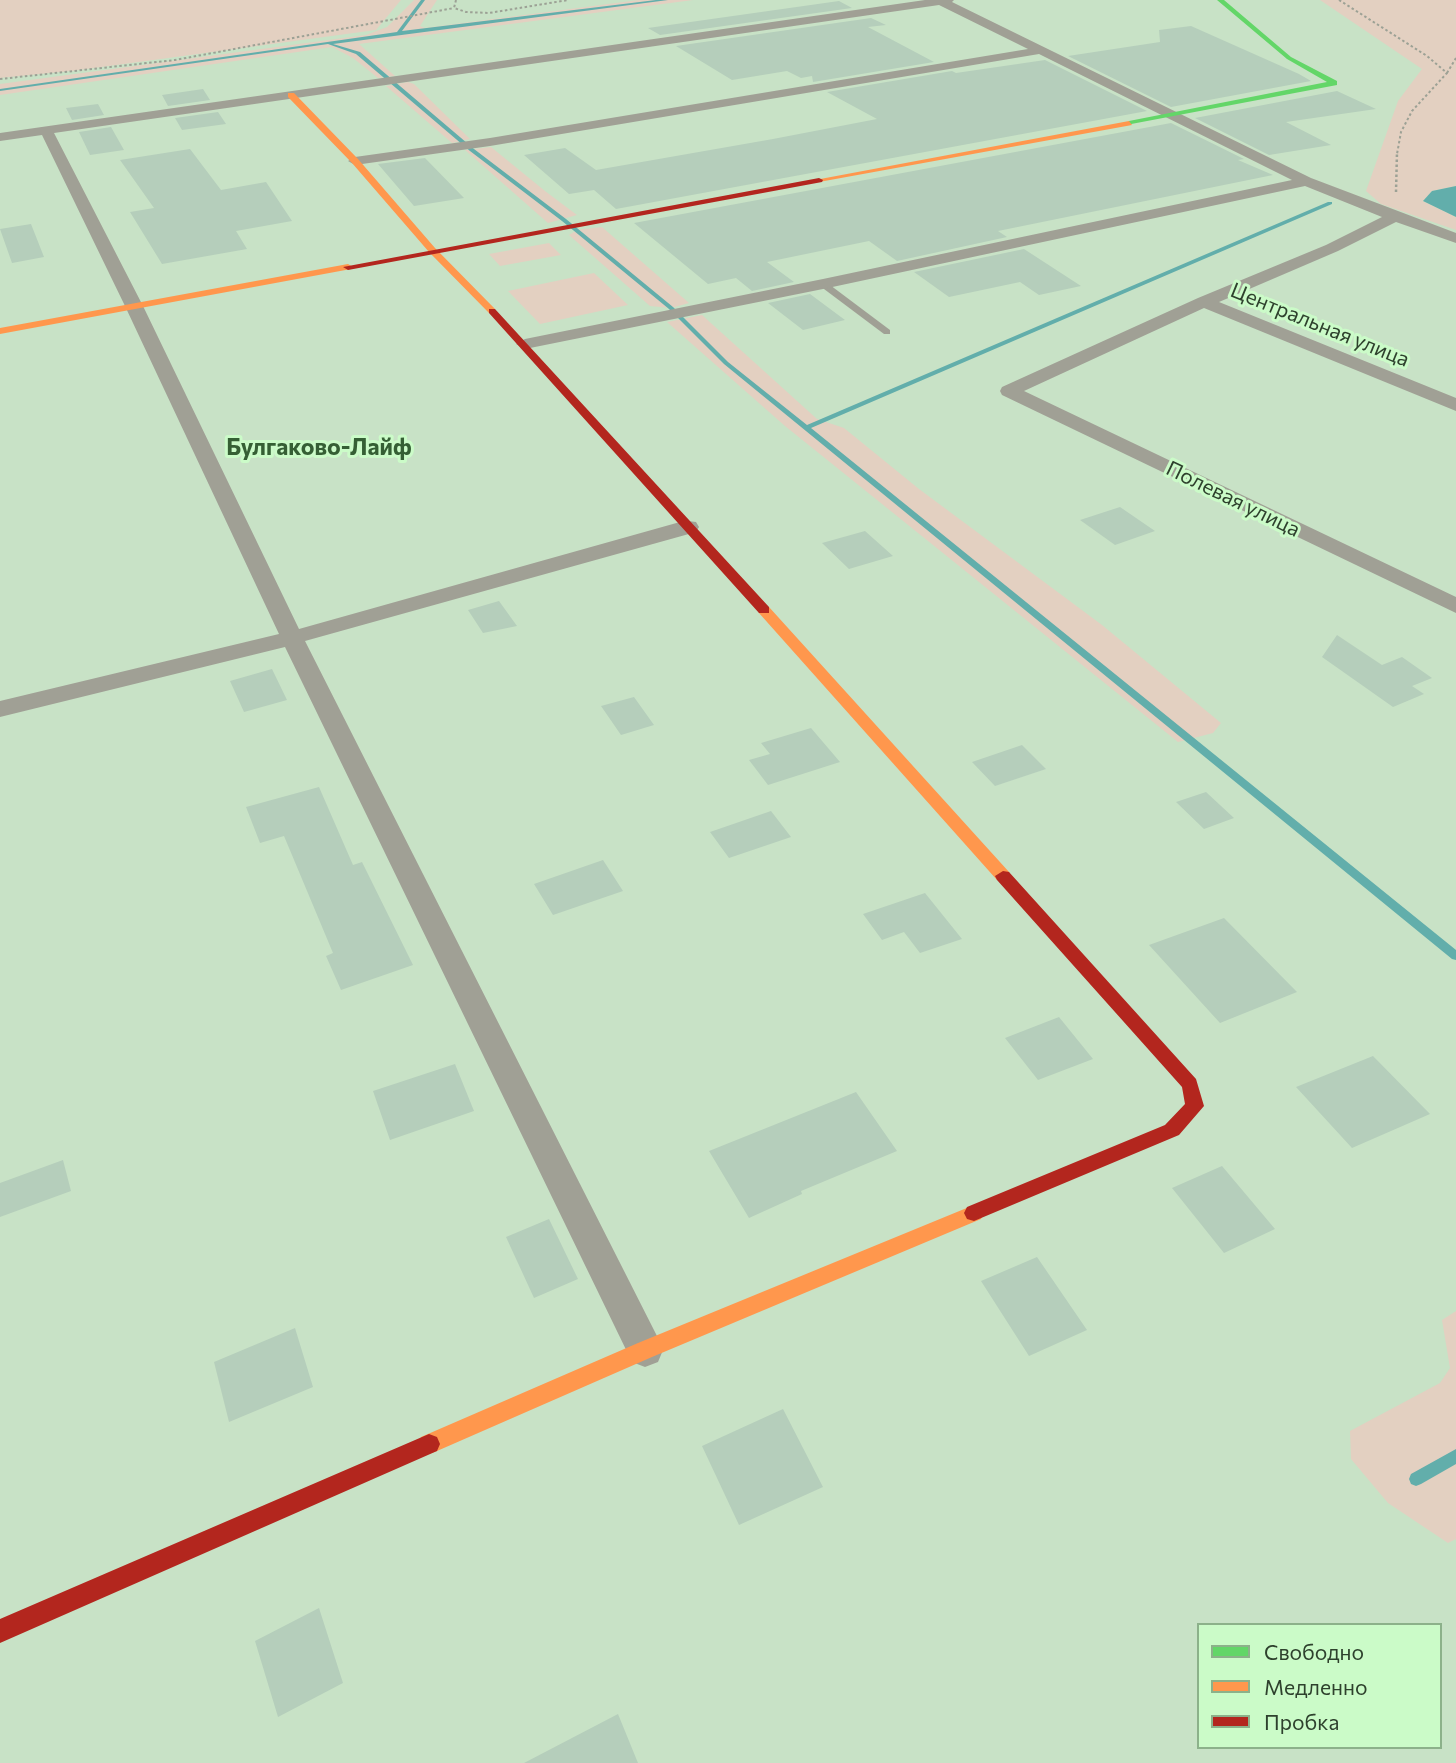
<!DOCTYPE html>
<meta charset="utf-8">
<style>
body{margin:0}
#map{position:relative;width:1456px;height:1763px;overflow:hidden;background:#c8e2c6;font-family:Commissioner,sans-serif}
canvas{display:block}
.legend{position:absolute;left:1197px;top:1623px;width:245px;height:126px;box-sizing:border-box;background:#cbfbc8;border:2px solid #8cb18a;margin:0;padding:9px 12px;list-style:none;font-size:21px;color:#2e412d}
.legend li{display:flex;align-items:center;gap:14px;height:35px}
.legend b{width:35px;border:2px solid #8cb18a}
</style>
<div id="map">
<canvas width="1456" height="1763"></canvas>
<ul class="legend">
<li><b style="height:9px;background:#63d668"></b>Свободно</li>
<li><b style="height:9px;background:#ff974d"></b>Медленно</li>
<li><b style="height:9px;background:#b3261e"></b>Пробка</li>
</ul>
</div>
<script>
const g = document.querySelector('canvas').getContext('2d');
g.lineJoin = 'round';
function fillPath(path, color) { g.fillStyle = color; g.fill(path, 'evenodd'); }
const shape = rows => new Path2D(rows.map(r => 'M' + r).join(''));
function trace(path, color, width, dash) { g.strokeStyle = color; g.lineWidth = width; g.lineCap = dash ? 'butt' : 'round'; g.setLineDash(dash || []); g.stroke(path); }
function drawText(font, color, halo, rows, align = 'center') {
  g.font = font + ' Commissioner,sans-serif'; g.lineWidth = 6; g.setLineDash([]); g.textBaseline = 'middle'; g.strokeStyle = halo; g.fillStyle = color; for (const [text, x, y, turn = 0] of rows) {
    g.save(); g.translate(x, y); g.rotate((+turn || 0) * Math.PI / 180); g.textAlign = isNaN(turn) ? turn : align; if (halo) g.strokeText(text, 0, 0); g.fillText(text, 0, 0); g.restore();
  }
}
fillPath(shape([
 [0,0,401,0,376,30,72,71,0,78],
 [414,0,437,0,420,26,425,28,639,0,693,0,359,44,395,76,378,78,353,58,332,47,0,95,0,84,366,35,387,27],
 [1320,0,1456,0,1456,186,1432,191,1423,201,1456,217,1456,230,1381,204,1366,191,1398,101,1422,69],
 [408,82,414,84,470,139,452,143,386,86],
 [491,147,545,191,577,215,548,223,465,150],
 [602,227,689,303,671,308,650,306,569,235,577,230],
 [549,243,561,255,500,266,489,254],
 [594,273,628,305,540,324,508,291],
 [702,315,817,419,844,428,919,489,1102,625,1221,723,1213,733,1178,742,785,426,667,322],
 [1456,1311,1456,1539,1448,1543,1388,1503,1351,1459,1350,1431,1440,1383,1450,1368,1442,1320]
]), '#e3d0c1');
fillPath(shape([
 [1456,186,1456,217,1423,201,1432,191]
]), '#62aeab');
fillPath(shape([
 [421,0,425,0,402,31,656,0,668,0,333,44,360,52,474,149,566,219,673,307,728,362,807,425,1328,202,1332,202,1332,204,811,428,1456,950,1456,960,1452,959,724,364,669,309,562,221,470,151,356,54,328,44,0,91,0,89,397,32,421,0],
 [1456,1449,1456,1464,1421,1484,1416,1486,1411,1484,1409,1479,1411,1474,1456,1449]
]), '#62aeab');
fillPath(shape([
 [839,1,852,8,660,35,648,28],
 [871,18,886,25,868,27,934,62,813,82,812,76,801,78,787,71,732,80,676,46],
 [1191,26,1299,74,1311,81,1171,107,1068,56,1160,42,1159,30],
 [1045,60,1147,111,616,209,594,190,569,194,524,155,565,148,596,170,773,139,877,119,827,92,952,71,956,73],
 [203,89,210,100,168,106,162,95],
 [1337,91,1376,109,1286,122,1331,145,1269,155,1195,118],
 [98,104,104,115,72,120,66,108],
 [218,112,226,124,182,130,175,118],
 [1171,123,1244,159,1238,160,1273,175,998,231,1007,237,897,261,869,241,767,262,794,282,752,291,736,278,708,284,634,223],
 [111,127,124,150,90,155,79,132],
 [190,149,221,190,266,182,292,221,236,231,247,249,162,264,130,212,154,208,120,160],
 [425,158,464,198,414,206,378,164],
 [31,224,44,257,12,263,0,229],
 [1024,249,1081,286,1039,295,1020,282,949,297,914,272],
 [810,294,845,320,803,330,768,303],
 [1120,507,1155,531,1115,545,1080,520],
 [865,531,893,556,849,569,822,543],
 [499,601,517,626,483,633,468,610],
 [1337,635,1382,665,1402,657,1432,678,1412,686,1424,694,1393,707,1322,657],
 [272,669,287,700,244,712,230,681],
 [634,697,654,725,621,735,601,706],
 [811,728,840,762,768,785,749,760,770,754,761,743],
 [1022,745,1046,769,995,786,972,762],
 [319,787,353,865,362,862,413,965,341,990,326,956,333,953,284,836,260,843,246,807],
 [1206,792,1234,818,1204,829,1176,802],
 [771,811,791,837,729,858,710,832],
 [603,860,623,891,553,915,534,884],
 [925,893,962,939,920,953,904,932,882,940,863,914],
 [1224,918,1297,992,1220,1023,1149,945],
 [1059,1017,1093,1059,1038,1080,1005,1038],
 [1373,1056,1430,1114,1352,1148,1296,1087],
 [455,1064,474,1111,390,1140,373,1091],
 [856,1092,897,1151,801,1191,802,1194,749,1218,709,1151],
 [63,1160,71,1191,0,1217,0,1183],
 [1222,1166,1275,1229,1224,1253,1172,1188],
 [549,1219,578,1279,534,1298,506,1237],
 [1037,1257,1087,1330,1029,1356,981,1281],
 [295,1328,313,1387,229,1422,214,1362],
 [783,1409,823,1487,739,1525,702,1446],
 [319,1608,343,1683,278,1717,255,1641],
 [618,1714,638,1763,524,1763]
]), '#b5cebb');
trace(shape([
 [456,0,454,8,466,12,489,13,568,0],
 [1339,0,1427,56,1447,73,1412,111,1401,132,1397,154],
 [1447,73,1456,58],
 [0,79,175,60,454,8]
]), '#9ca195', 2, [2.5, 2.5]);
trace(shape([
 [1396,192,1397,152]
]), '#9ca195', 2.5, [2.5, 2.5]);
fillPath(shape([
 [820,282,826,282,890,330,890,334,884,334,820,286,820,282]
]), '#a0a095');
fillPath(shape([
 [925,0,954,0,952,2,1311,178,1456,233,1456,243,1396,222,1338,251,1219,302,1456,398,1456,411,1204,308,1024,391,1456,597,1456,613,1002,395,1000,391,1002,387,1198,298,1326,245,1382,217,1305,186,823,289,525,349,516,344,525,339,823,279,1292,180,1039,54,490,146,355,165,348,161,355,157,490,138,1028,49,939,5,54,133,143,306,299,629,680,522,688,521,696,522,699,527,696,532,305,641,658,1338,663,1350,658,1362,645,1367,632,1362,285,647,0,717,0,701,279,634,125,306,42,135,0,141,0,133,925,0]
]), '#a0a095');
fillPath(shape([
 [1217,0,1224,0,1291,57,1337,81,1337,85,1126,125,1129,121,1327,82,1287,59,1217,0]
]), '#63d668');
fillPath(shape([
 [288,93,294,93,358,159,435,248,495,309,495,313,489,313,429,252,352,163,288,97,288,93],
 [1129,121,1132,125,819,182,815,180,1129,121],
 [348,264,353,267,351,269,0,334,0,328,348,264],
 [764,606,769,607,1009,872,1011,876,1009,880,997,880,759,613,758,610,764,606],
 [974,1205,981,1207,984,1213,981,1219,652,1357,437,1451,429,1454,421,1451,418,1444,421,1437,638,1343,974,1205]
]), '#ff974d');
fillPath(shape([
 [819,178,823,180,822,182,348,270,343,267,819,178],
 [489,309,495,309,769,607,769,613,759,613,489,313,489,309],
 [1003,871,1009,872,1196,1079,1204,1106,1179,1135,974,1221,967,1219,964,1213,967,1207,1165,1125,1185,1104,1182,1087,997,880,995,876,1003,871],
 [429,1434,437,1437,440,1444,437,1451,0,1643,0,1619,429,1434]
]), '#b3261e');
drawText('21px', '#2e412d', '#cbfbc8', [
 ["Центральная улица",1320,325,22],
 ["Полевая улица",1233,499,26]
]);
drawText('bold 23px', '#355f34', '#cbfbc8', [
 ["Булгаково-Лайф",319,447]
]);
</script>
